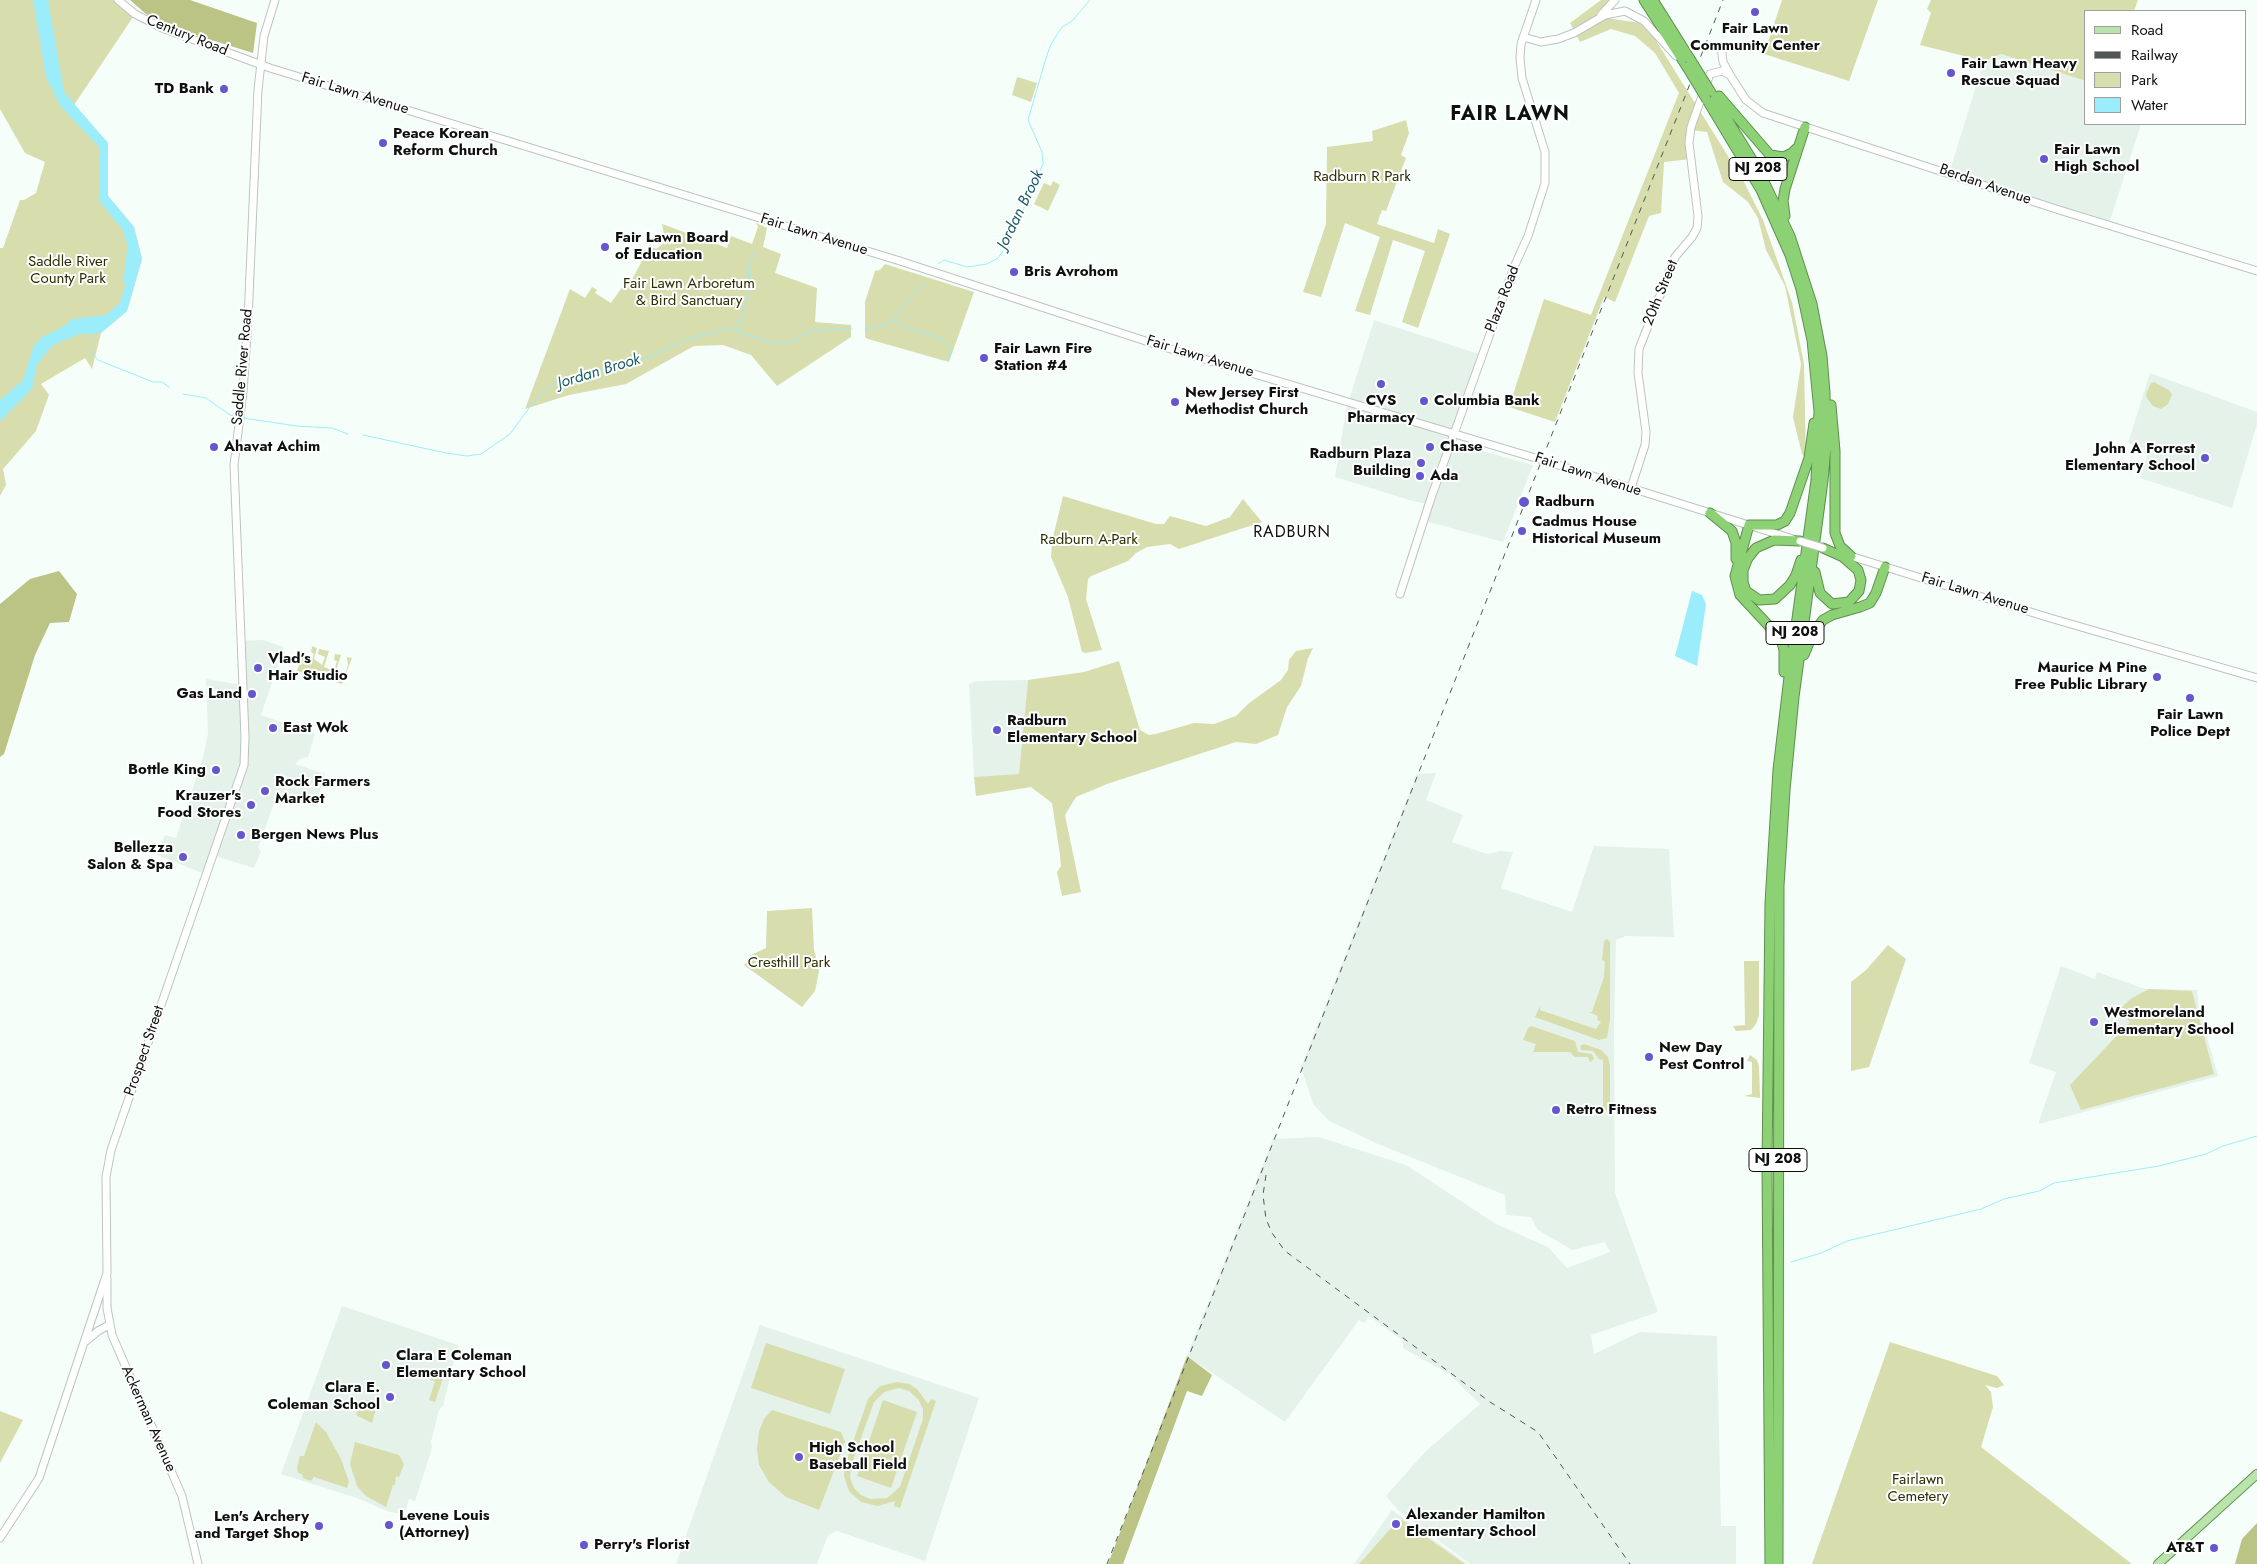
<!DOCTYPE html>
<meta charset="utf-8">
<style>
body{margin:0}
#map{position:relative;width:2257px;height:1564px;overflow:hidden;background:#f6fefa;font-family:Jost,sans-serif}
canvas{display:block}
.legend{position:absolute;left:2084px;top:10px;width:162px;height:115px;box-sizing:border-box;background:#fff;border:1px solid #9e9f9f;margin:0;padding:6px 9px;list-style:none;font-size:15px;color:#0d100e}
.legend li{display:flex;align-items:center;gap:10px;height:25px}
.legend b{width:25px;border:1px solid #9e9f9f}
</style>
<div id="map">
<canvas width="2257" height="1564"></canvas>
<ul class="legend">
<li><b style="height:6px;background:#bae4ac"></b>Road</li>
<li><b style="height:6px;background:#525754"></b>Railway</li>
<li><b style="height:14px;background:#d7ddad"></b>Park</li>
<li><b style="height:14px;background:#9bedfc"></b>Water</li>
</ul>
</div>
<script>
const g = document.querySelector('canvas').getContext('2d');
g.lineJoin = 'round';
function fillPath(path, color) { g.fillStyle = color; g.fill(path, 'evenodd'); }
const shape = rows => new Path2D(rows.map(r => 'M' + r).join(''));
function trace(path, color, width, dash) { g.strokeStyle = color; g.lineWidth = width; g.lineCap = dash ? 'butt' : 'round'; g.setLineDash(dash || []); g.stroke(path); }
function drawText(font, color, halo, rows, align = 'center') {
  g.font = font + ' Jost,sans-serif'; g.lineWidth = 4; g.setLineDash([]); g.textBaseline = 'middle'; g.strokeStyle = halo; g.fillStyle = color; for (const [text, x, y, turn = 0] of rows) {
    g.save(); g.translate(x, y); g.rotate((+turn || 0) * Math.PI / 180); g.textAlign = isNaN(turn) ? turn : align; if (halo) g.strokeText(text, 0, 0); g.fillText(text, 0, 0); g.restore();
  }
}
fillPath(shape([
 [2001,54,2086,81,2086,124,2141,124,2109,224,1949,173,1984,61],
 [1374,320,1482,355,1467,398,1446,441,1533,465,1503,542,1425,521,1430,504,1416,502,1335,477,1346,410],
 [2150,373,2257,412,2257,424,2232,508,2140,478,2149,451,2128,443],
 [263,640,284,647,261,715,315,734,308,757,300,759,295,764,325,774,315,807,277,795,258,848,261,851,254,868,212,855,205,874,157,855,165,835,176,838,203,758,208,733,206,679,243,685,241,641],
 [1028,680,1019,775,974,777,969,684,977,681],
 [1436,773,1426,800,1463,815,1452,842,1487,854,1500,851,1513,852,1501,888,1572,912,1594,846,1669,849,1674,937,1626,936,1616,940,1614,1027,1615,1193,1658,1312,1591,1335,1594,1354,1640,1332,1717,1336,1721,1526,1736,1526,1736,1564,1470,1564,1398,1510,1386,1496,1426,1451,1480,1404,1449,1374,1403,1348,1403,1341,1369,1316,1364,1323,1359,1320,1285,1422,1187,1356,1273,1139,1319,1137,1406,1165,1496,1224,1548,1247,1567,1268,1610,1252,1605,1242,1572,1250,1538,1230,1531,1217,1506,1215,1505,1195,1378,1144,1329,1121,1313,1104,1301,1067,1417,774],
 [2061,966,2095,979,2097,972,2145,989,2197,990,2199,1008,2218,1076,2039,1124,2039,1121,2056,1072,2029,1063],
 [342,1306,458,1345,443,1406,439,1410,431,1442,432,1448,415,1501,409,1499,404,1515,387,1511,357,1498,281,1474],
 [760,1325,979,1398,925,1561,837,1531,830,1534,827,1538,817,1564,676,1564],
 [1392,1510,1468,1564,1354,1564]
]), '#e4f2ea');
fillPath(shape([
 [0,0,118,0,135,14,74,105,108,143,108,196,134,227,142,259,127,311,101,333,92,369,85,358,41,384,49,395,36,431,3,469,6,485,0,496,0,248,3,248,20,200,24,200,36,193,45,162,25,153,0,109],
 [1601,0,1609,0,1602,10,1607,18,1640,23,1655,39,1743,180,1763,220,1792,302,1804,364,1806,459,1802,454,1793,417,1801,364,1785,286,1766,250,1758,218,1748,202,1723,182,1707,132,1690,130,1691,159,1664,162,1661,213,1649,216,1615,302,1604,297,1555,422,1509,407,1544,299,1591,315,1679,93,1655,53,1635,36,1611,29,1580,42,1570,23],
 [1782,0,1878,0,1849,81,1764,54],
 [1931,0,2138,0,2134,11,2086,11,2086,81,2001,54,1984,61,1920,45,1931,13,1927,9],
 [1017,77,1037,83,1031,102,1012,95],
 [1406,120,1409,133,1401,155,1406,158,1386,211,1382,210,1377,224,1434,243,1438,229,1450,234,1418,328,1402,322,1425,251,1393,240,1370,315,1355,311,1380,237,1345,223,1321,297,1303,292,1326,224,1327,147,1373,141,1372,131],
 [1053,181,1060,185,1048,211,1034,204,1044,183,1051,186],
 [756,223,767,228,763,247,781,254,775,273,817,288,815,322,851,325,851,337,777,386,751,355,723,345,694,346,626,384,569,395,525,409,570,289,585,298,592,287,597,290,595,293,611,303,623,286,628,287,650,246,656,249,663,244,665,239,662,224,727,248,731,236,752,244,758,227],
 [885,264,974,292,949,362,868,339,865,337,865,302,875,271,880,270],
 [2154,382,2169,390,2172,395,2168,404,2161,409,2153,406,2147,398,2146,394,2151,383],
 [1063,496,1156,524,1164,524,1170,516,1206,526,1230,517,1243,499,1262,522,1179,549,1170,544,1147,547,1136,553,1128,561,1091,576,1088,579,1086,599,1102,650,1086,653,1082,652,1068,597,1051,557,1052,541],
 [312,646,317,648,314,659,322,665,325,657,318,654,319,649,329,651,324,667,334,671,337,661,334,660,335,654,341,655,335,674,337,675,339,670,344,674,346,672,348,665,347,657,352,658,342,684,297,671,302,656,305,657,306,663,311,664,314,654,311,652],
 [1313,648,1308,658,1301,686,1287,707,1278,735,1256,744,1236,742,1107,784,1076,797,1065,815,1081,892,1062,896,1057,872,1061,866,1060,855,1052,803,1031,787,976,796,974,777,1019,774,1028,680,1084,672,1119,661,1140,730,1149,735,1156,734,1194,723,1214,724,1236,716,1248,704,1281,680,1288,670,1289,660,1296,651],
 [812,908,814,949,819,971,815,991,802,1007,744,965,753,954,766,948,767,911],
 [1607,939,1610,942,1610,1020,1607,1038,1599,1040,1535,1017,1540,1006,1540,1010,1596,1029,1601,1022,1597,1020,1598,1016,1589,1012,1592,1012,1604,977,1605,961,1602,960,1604,941],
 [1888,945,1906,959,1869,1067,1851,1071,1851,982,1866,970],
 [1744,961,1759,961,1759,1015,1756,1024,1751,1030,1736,1031,1733,1026,1745,1025],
 [2149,989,2192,991,2214,1074,2081,1110,2070,1085,2130,1022,2120,1009,2132,998],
 [1531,1026,1575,1041,1578,1052,1592,1054,1594,1059,1590,1062,1588,1057,1575,1057,1570,1052,1533,1052,1536,1044,1523,1040,1528,1028],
 [1584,1044,1601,1050,1608,1057,1610,1066,1610,1108,1608,1110,1599,1109,1598,1107,1603,1107,1603,1060,1599,1059,1593,1051,1581,1050,1580,1046],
 [1750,1055,1757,1060,1759,1067,1760,1098,1744,1096,1752,1094,1752,1062,1747,1061],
 [1890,1342,1997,1376,2004,1385,1997,1388,1985,1385,1991,1392,1993,1407,1981,1447,2132,1564,1812,1564],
 [766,1343,845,1369,830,1414,751,1388],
 [431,1370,444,1375,435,1402,429,1400,435,1381,429,1379],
 [897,1382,909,1384,917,1389,928,1404,931,1399,936,1401,900,1508,894,1506,895,1501,878,1506,861,1502,849,1491,844,1476,845,1465,868,1399,880,1386],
 [899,1388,909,1391,918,1399,923,1409,923,1419,900,1487,887,1498,870,1499,861,1495,854,1488,850,1478,851,1466,874,1402,884,1392],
 [369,1400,378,1402,372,1423,356,1415,360,1403],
 [883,1400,917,1412,891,1488,857,1476],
 [772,1410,841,1432,845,1442,819,1510,786,1497,769,1482,759,1465,757,1450,759,1431,764,1419],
 [0,1411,23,1420,0,1463],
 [316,1422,326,1432,341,1459,349,1482,347,1488,314,1477,311,1481,303,1478,302,1474,298,1473,297,1467,300,1456,304,1456],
 [355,1442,399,1455,404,1464,399,1477,396,1476,395,1485,393,1485,386,1507,366,1496,357,1486,350,1464],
 [1402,1520,1465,1564,1359,1564,1392,1527]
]), '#d7ddad');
fillPath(shape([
 [130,0,190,0,257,23,253,53,189,33,146,14],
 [59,571,77,594,69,622,50,623,35,655,4,754,0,757,0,604,30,579],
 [1187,1356,1212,1375,1202,1396,1187,1391,1123,1564,1108,1564],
 [2257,1523,2257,1564,2235,1564,2242,1539]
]), '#bbc385');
fillPath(shape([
 [33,0,48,0,64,92,108,143,108,196,134,227,142,259,127,311,101,333,80,334,53,345,37,364,32,389,0,421,0,400,23,380,34,345,42,337,61,328,73,319,106,315,119,304,133,265,123,230,100,202,99,147,61,107,46,77],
 [1692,591,1702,595,1706,604,1697,666,1675,656]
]), '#9bedfc');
trace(shape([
 [938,264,944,260,967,267,987,264,998,258,1011,239,1043,164,1042,152,1028,120,1046,58,1051,44,1062,27,1072,21,1090,0],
 [893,321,907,328,941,339,952,348,949,359],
 [865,329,886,324,893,320,924,282],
 [738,330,748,294,749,262,756,251],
 [91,333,92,353,98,360,153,382,162,382,169,387],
 [183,394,206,398,230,415,236,416],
 [243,418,297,426,332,428,348,434],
 [363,435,446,453,467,456,481,454,510,434,535,400,556,382,581,378,614,365,646,358,685,340,728,328,771,343,789,343,813,330,852,329],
 [1791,1262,1821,1253,1847,1241,1981,1209,2004,1199,2039,1191,2054,1183,2159,1166,2206,1154,2223,1146,2257,1136]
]), '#9bedfc', 1);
trace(shape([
 [128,281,132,247]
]), '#9bedfc', 9);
const secondary = shape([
 [118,0,135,14,162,28,270,68,900,261,1164,347,1542,460,1793,539],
 [1601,15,1615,0],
 [1523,37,1541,42,1558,39,1574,33,1605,15,1625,11,1644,21,1676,56],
 [1721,46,1723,62,1730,75,1746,100,1763,113,2056,209,2257,271],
 [1631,488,1645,445,1646,432,1638,373,1639,349,1675,257,1692,237,1697,228,1698,216,1689,143,1691,127,1710,74,1722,71,1730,75],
 [1847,555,2050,618,2257,678],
 [1400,594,1431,498,1514,267,1528,236,1545,183,1545,152,1522,78,1520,58,1521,44,1536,0],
 [107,1278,107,1308,112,1335,182,1496,198,1564],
 [86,1341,98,1331,109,1325],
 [0,1538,39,1478,107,1273,106,1177,111,1150,244,765,245,737,234,465,243,392,248,320,258,90,264,36,275,0]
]);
const primary = shape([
 [2158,1564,2257,1474]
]);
const highway = shape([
 [1644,0,1687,67],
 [1653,0,1690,59],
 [1710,91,1759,171,1790,236,1812,304,1822,356,1825,393,1826,447,1823,481,1794,697,1785,790,1779,886,1778,1564],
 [1719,96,1770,155,1784,157,1792,153,1797,148],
 [1707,100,1761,190,1790,255,1801,289,1812,340,1819,411,1816,480,1789,677,1778,770,1770,903,1767,1166,1770,1564],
 [1785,216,1783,201,1785,189,1805,127],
 [1831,405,1835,451,1835,533,1840,546,1851,556],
 [1710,513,1732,531,1736,543,1736,559],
 [1800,541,1774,540,1756,548,1748,558,1743,570,1743,582,1746,591,1759,600,1775,599,1790,585,1796,575,1801,560],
 [1815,572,1820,593,1832,604,1849,602,1859,591,1861,580,1858,570,1843,557,1823,548],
 [1804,655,1813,633,1823,620,1832,615,1860,607,1870,603,1876,593,1885,567],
 [1784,672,1784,650,1781,639,1740,595,1735,576,1749,525,1777,525,1785,521,1790,513,1809,458,1814,423]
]);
trace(secondary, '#bdc4c0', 9);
trace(primary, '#608e50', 10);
trace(highway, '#608e50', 11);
trace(secondary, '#fff', 7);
trace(primary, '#bae4ac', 8);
trace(highway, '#8cd274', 9);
trace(shape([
 [1266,1175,1263,1195,1266,1219,1272,1233,1285,1251,1490,1402,1538,1432,1630,1564],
 [1107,1564,1723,0]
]), '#525754', 1, [6, 6]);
const secondaryBridge = shape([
 [1800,541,1823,548]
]);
const highwayBridge = shape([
 [1690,59,1710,91],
 [1687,67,1707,100]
]);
trace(secondaryBridge, '#bdc4c0', 9, []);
trace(highwayBridge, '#608e50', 11, []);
trace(secondaryBridge, '#fff', 7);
trace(highwayBridge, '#8cd274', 9);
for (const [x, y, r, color] of [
 [1755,12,5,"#6356cf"],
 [1951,73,5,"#6356cf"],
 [224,89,5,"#6356cf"],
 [383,143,5,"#6356cf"],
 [2044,159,5,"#6356cf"],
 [605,247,5,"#6356cf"],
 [1014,272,5,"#6356cf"],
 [984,358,5,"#6356cf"],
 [1381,384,5,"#6356cf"],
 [1424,401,5,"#6356cf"],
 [1175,402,5,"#6356cf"],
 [214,447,5,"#6356cf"],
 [1430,447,5,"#6356cf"],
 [2205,458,5,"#6356cf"],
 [1421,463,5,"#6356cf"],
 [1420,476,5,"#6356cf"],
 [1524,502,6,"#6356cf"],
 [1522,531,5,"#6356cf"],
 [258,668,5,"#6356cf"],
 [2157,677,5,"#6356cf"],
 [252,694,5,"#6356cf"],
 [2190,698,5,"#6356cf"],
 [273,728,5,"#6356cf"],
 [997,730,5,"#6356cf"],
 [216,770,5,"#6356cf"],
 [265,791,5,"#6356cf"],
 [251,805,5,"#6356cf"],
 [241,835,5,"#6356cf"],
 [183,857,5,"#6356cf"],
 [2094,1022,5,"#6356cf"],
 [1649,1057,5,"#6356cf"],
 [1556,1110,5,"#6356cf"],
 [386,1365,5,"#6356cf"],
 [390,1397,5,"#6356cf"],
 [799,1457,5,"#6356cf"],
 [1396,1524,5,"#6356cf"],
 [389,1525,5,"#6356cf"],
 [319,1526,5,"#6356cf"],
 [584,1545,5,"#6356cf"],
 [2214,1548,5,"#6356cf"]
]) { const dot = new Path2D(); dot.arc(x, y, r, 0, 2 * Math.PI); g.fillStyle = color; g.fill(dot); trace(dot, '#fff', 2); }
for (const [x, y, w] of [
 [1758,169,58],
 [1795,633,58],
 [1778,1160,58]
]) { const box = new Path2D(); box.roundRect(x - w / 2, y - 11.5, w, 23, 4); g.fillStyle = '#fff'; g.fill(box); trace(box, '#0d100e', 1); }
drawText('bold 14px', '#0d100e', null, [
 ["NJ 208",1758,169],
 ["NJ 208",1795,633],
 ["NJ 208",1778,1160]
]);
drawText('bold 15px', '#0d100e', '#fff', [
 ["Fair Lawn",1755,29,"center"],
 ["Community Center",1755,46,"center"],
 ["Fair Lawn Heavy",1961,64],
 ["Rescue Squad",1961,81],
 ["TD Bank",214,89,"right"],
 ["Peace Korean",393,134],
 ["Reform Church",393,151],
 ["Fair Lawn",2054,150],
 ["High School",2054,167],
 ["Fair Lawn Board",615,238],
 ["of Education",615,255],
 ["Bris Avrohom",1024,272],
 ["Fair Lawn Fire",994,349],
 ["Station #4",994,366],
 ["New Jersey First",1185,393],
 ["Methodist Church",1185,410],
 ["CVS",1381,401,"center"],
 ["Pharmacy",1381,418,"center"],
 ["Columbia Bank",1434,401],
 ["Ahavat Achim",224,447],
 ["Chase",1440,447],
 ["John A Forrest",2195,449,"right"],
 ["Elementary School",2195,466,"right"],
 ["Radburn Plaza",1411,454,"right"],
 ["Building",1411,471,"right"],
 ["Ada",1430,476],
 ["Radburn",1535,502],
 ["Cadmus House",1532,522],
 ["Historical Museum",1532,539],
 ["Vlad’s",268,659],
 ["Hair Studio",268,676],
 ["Maurice M Pine",2147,668,"right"],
 ["Free Public Library",2147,685,"right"],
 ["Gas Land",242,694,"right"],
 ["Fair Lawn",2190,715,"center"],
 ["Police Dept",2190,732,"center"],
 ["Radburn",1007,721],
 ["Elementary School",1007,738],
 ["East Wok",283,728],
 ["Bottle King",206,770,"right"],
 ["Rock Farmers",275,782],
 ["Market",275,799],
 ["Krauzer's",241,796,"right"],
 ["Food Stores",241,813,"right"],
 ["Bergen News Plus",251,835],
 ["Bellezza",173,848,"right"],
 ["Salon & Spa",173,865,"right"],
 ["Westmoreland",2104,1013],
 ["Elementary School",2104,1030],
 ["New Day",1659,1048],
 ["Pest Control",1659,1065],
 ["Retro Fitness",1566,1110],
 ["Clara E Coleman",396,1356],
 ["Elementary School",396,1373],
 ["Clara E.",380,1388,"right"],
 ["Coleman School",380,1405,"right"],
 ["High School",809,1448],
 ["Baseball Field",809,1465],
 ["Alexander Hamilton",1406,1515],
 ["Elementary School",1406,1532],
 ["Levene Louis",399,1516],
 ["(Attorney)",399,1533],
 ["Len's Archery",309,1517,"right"],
 ["and Target Shop",309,1534,"right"],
 ["Perry's Florist",594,1545],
 ["AT&T",2204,1548,"right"]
], 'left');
drawText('15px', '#0d100e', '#fff', [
 ["Century Road",187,36,22],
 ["Fair Lawn Avenue",355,94,17],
 ["Berdan Avenue",1985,185,19],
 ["Fair Lawn Avenue",814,235,17],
 ["20th Street",1661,293,-68],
 ["Plaza Road",1503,299,-69],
 ["Fair Lawn Avenue",1200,357,17],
 ["Saddle River Road",243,367,-85],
 ["Fair Lawn Avenue",1588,475,18],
 ["Fair Lawn Avenue",1975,594,17],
 ["Prospect Street",145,1051,-71],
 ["Ackerman Avenue",148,1419,66]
]);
drawText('15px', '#2b2f00', '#fff', [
 ["Radburn R Park",1362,177],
 ["Saddle River",68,262],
 ["County Park",68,279],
 ["Fair Lawn Arboretum",689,284],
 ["& Bird Sanctuary",689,301],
 ["Radburn A-Park",1089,540],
 ["Cresthill Park",789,963],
 ["Fairlawn",1918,1480],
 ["Cemetery",1918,1497]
]);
drawText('italic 16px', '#1a5d68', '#fff', [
 ["Jordan Brook",1021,210,-64],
 ["Jordan Brook",599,372,-17]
]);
g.letterSpacing = '1px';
drawText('16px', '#0d100e', '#fff', [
 ["RADBURN",1292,533]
]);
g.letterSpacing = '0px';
g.letterSpacing = '1px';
drawText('bold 20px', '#0d100e', '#fff', [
 ["FAIR LAWN",1510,115]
]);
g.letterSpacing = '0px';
</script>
